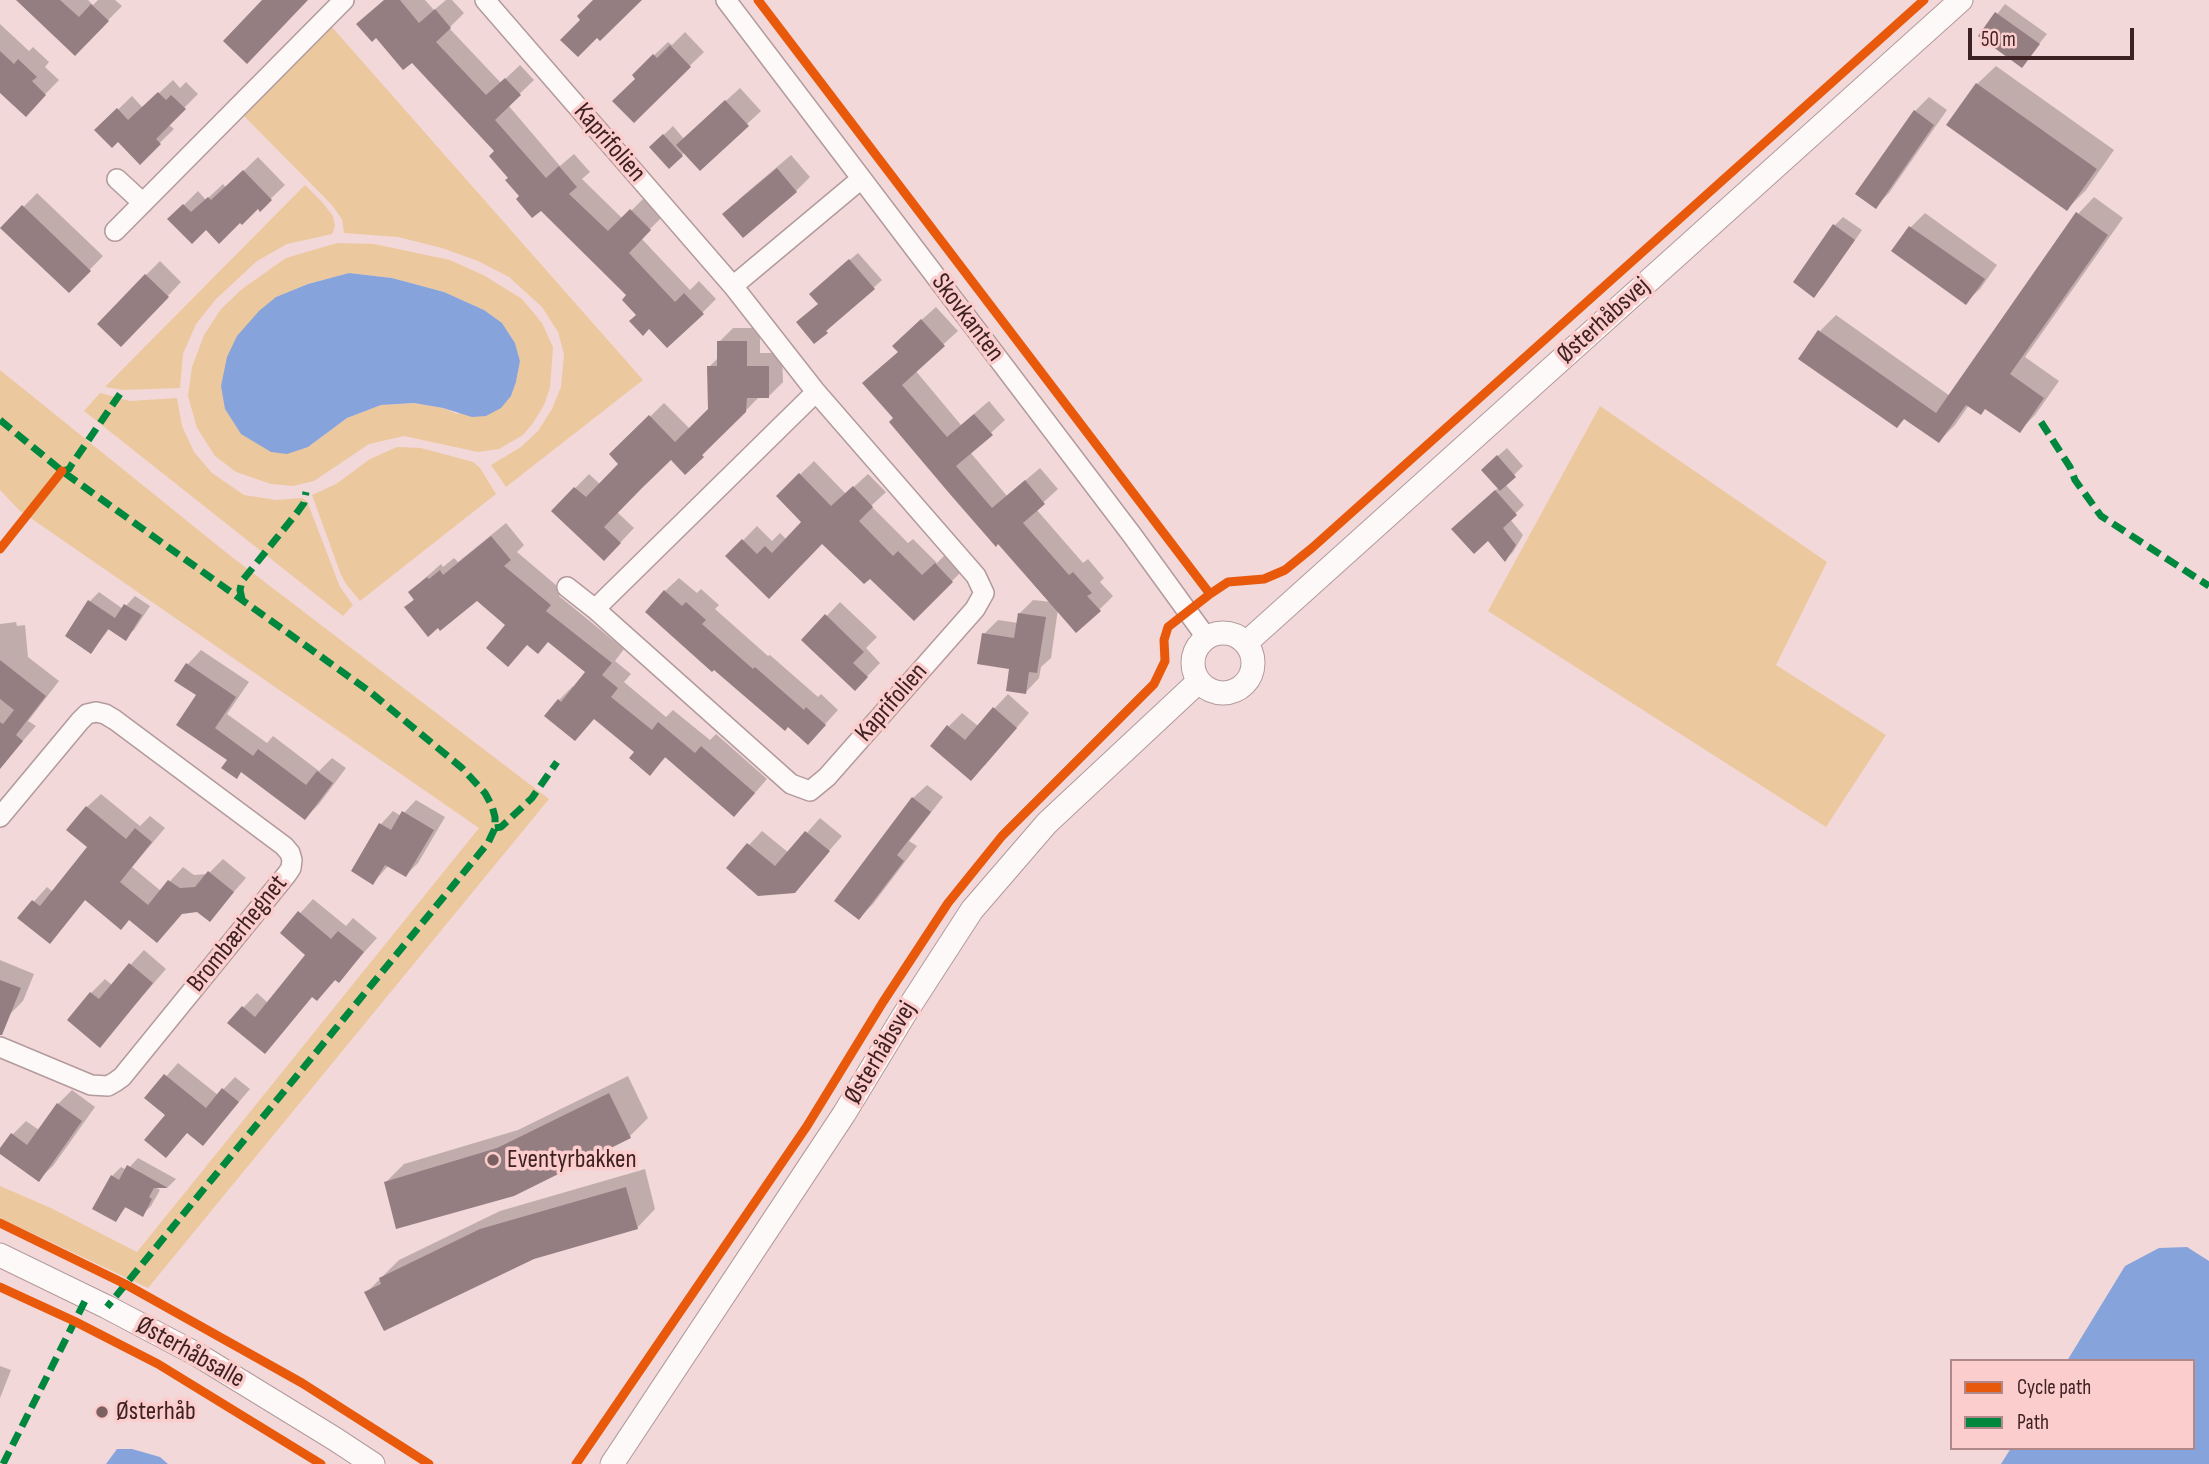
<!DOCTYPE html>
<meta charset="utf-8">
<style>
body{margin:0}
#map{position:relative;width:2209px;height:1464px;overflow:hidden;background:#f2d8d8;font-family:"Sofia Sans Condensed",sans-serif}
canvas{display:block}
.legend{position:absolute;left:1950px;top:1359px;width:245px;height:91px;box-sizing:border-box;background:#fccdcd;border:2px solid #b08889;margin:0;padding:9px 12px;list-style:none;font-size:21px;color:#3e2122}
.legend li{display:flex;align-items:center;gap:14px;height:35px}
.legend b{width:35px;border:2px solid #b08889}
.scale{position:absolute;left:1968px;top:28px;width:166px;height:32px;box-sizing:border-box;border:4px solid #3e2122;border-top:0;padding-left:9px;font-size:21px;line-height:24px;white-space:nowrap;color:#3e2122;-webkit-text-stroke:5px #fccdcd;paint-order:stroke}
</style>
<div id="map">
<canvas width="2209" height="1464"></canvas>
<ul class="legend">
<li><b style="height:9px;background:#e8590c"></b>Cycle path</li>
<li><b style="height:9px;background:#00873e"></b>Path</li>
</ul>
<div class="scale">50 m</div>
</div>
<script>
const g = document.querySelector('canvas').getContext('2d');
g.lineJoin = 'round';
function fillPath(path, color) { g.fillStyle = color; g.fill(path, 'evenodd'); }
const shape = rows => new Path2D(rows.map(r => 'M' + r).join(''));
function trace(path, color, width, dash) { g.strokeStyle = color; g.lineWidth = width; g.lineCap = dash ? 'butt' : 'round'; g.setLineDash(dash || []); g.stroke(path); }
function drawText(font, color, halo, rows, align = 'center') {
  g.font = font + ' "Sofia Sans Condensed",sans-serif'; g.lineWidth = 7; g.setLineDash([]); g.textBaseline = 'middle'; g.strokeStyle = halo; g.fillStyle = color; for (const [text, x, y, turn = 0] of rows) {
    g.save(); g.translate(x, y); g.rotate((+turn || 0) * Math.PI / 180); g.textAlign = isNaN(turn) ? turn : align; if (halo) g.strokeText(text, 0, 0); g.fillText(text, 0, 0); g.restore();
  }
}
fillPath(shape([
 [331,26,643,380,506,487,491,465,521,447,538,431,552,409,561,387,564,354,558,332,542,307,509,277,478,261,442,248,398,237,344,233,342,219,332,205,244,116],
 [305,185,322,202,333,216,335,226,332,234,287,244,257,261,216,299,196,324,183,354,180,388,123,390,105,387],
 [337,243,374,244,450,260,485,276,522,299,542,323,553,347,550,388,544,405,533,423,523,435,499,449,478,452,404,436,369,444,314,481,293,486,271,484,236,472,215,456,197,428,188,396,192,367,204,335,221,309,242,289,286,258],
 [349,273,392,278,444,292,484,310,502,323,515,343,520,361,516,382,511,396,457,414,443,408,414,403,381,405,347,418,308,447,276,297,308,284],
 [0,370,228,554,549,799,148,1288,0,1218,0,1186,51,1208,137,1252,479,828,19,510,0,490],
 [100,393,130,401,177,398,182,426,194,452,212,473,244,495,276,500,302,498,307,501,340,587,353,605,343,616,84,411],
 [1600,406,1827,562,1776,665,1886,735,1826,827,1488,611],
 [397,447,421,448,473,462,480,468,496,494,360,601,346,584,341,575,312,495,336,484,370,459]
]), '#ecc89f');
fillPath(shape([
 [349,273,392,278,444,292,484,310,502,323,515,343,520,361,516,382,511,396,501,408,486,416,472,417,443,408,414,403,381,405,347,418,308,447,287,454,271,452,241,434,225,409,221,386,227,357,237,336,259,311,276,297,308,284],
 [2187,1247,2209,1261,2209,1464,2001,1464,2011,1448,2193,1448,2193,1361,2067,1361,2125,1266,2159,1248],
 [117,1449,132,1449,160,1457,168,1464,106,1464]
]), '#87a3db');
fillPath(shape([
 [24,0,88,0,93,5,98,0,115,0,122,6,75,54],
 [384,0,425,0,434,10,446,0,452,0,464,13,449,28,501,83,520,65,534,80,508,105,560,166,574,154,590,172,582,179,623,219,645,197,664,215,641,238,690,290,699,281,716,299,702,313,629,295,541,209,521,196,496,151],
 [2005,4,2047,34,2022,65,1981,35],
 [0,24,29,51,33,47,49,62,45,67,59,80,25,115,0,90],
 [685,32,704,52,634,120,637,78,648,61,668,42,672,45],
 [1996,66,2114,150,2086,190,2067,209,1977,84],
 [173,80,180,88,186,82,198,94,168,124,174,129,140,162,118,140,97,130,132,96,143,108],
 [740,88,761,111,747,124,685,152,669,167,651,147,673,126,684,139],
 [1929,97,1947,110,1889,193,1876,206,1915,111],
 [791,155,810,177,796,191,738,200],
 [258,157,285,185,260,209,258,207,240,221,206,228,170,219,198,191,206,200,223,184,226,188],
 [37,193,103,256,69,291,11,220],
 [2094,197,2123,218,2025,357,2059,381,2035,415,2019,431,1986,408,1969,405,1955,425,1939,441,1905,418,1897,426,1820,331,1836,315,1950,396,2078,214],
 [1925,213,1997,265,1980,289,1966,302,1894,251,1911,227],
 [1843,217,1862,230,1823,286,1814,295,1834,226],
 [858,253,882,280,814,342,820,304,819,286],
 [160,261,181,282,135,331,146,275],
 [936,307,958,331,915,370,961,425,989,401,1005,420,970,452,1007,496,1040,468,1058,489,1036,509,1083,563,1088,559,1104,578,1100,582,1113,596,1099,610,1058,609,1051,658,1041,667,1039,678,1026,692,1011,668,984,634,998,620,1018,623,1019,614,1033,600,1052,602,896,418,899,351,908,332],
 [733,328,760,328,760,353,782,353,783,382,769,396,760,396,685,473,671,458,617,512,634,528,618,545,553,511,589,474,601,485,621,464,612,454,664,403,690,429,709,410,709,367,719,357,719,342],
 [1507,448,1523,466,1505,484,1524,505,1510,519,1523,535,1513,552,1505,560,1488,539,1462,521,1499,487,1492,461],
 [814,461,846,494,868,474,886,492,871,506,908,543,913,539,937,563,950,550,966,567,914,619,870,576,822,542,769,596,728,556,757,526,772,541,780,533,787,540,803,522,778,496],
 [506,523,524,545,517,552,563,591,559,596,624,649,615,661,631,674,624,682,666,717,673,710,710,740,716,734,767,779,748,801,667,756,650,773,636,751,595,717,546,716,559,700,573,686,575,688,588,672,549,641,477,599,406,607,415,598,410,592,424,579,441,564,443,567,454,558,458,562],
 [679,578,697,593,701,589,719,605,715,609,768,656,770,655,818,697,821,694,838,710,808,743,665,591],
 [99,592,123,609,135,596,150,606,134,630,125,638,110,628,91,652,90,601],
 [840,602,877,637,866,648,880,663,855,689,804,640],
 [16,622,17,626,25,625,28,657,59,681,28,721,36,726,0,767,0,624],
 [201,650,249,682,227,714,267,743,273,736,319,771,332,758,346,768,319,804,305,818,242,771,236,777,198,695,177,680,188,664],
 [1008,694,1029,713,985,765,949,726,962,713,978,726],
 [927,785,943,797,909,841,917,846,873,904,859,918,913,798],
 [101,794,140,826,150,816,165,828,132,867,161,891,183,867,194,875,208,874,223,859,246,878,209,920,197,911,183,912,157,941,130,918,86,899,50,941,20,917,47,887,53,892,89,847,87,807],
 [416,800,445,817,418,863,406,875,389,865,373,883,353,871,381,824,393,811,401,816],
 [820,818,842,836,794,891,749,845,762,831,789,853],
 [313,899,346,926,353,918,377,938,339,980,336,979,317,999,313,995,278,1038,230,1022,257,993,268,1003,308,955,282,933],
 [144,950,166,969,100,1045,91,993,105,979,112,985],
 [0,960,34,974,23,1001,9,1015,0,1011],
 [178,1063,218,1095,235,1077,250,1089,203,1144,147,1098],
 [628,1076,648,1118,630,1136,385,1183,404,1164,518,1130],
 [72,1090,95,1107,53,1166,39,1179,0,1152,12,1135,26,1121,39,1130,58,1104],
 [138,1158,176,1179,168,1187,155,1187,160,1190,151,1206,142,1215,127,1206,115,1220,112,1176,121,1167,127,1170],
 [645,1169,655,1209,637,1228,366,1293,399,1260,500,1211],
 [0,1366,11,1370,0,1398]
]), '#0003');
fillPath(shape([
 [16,0,60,0,79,17,91,4,109,21,75,56],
 [262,0,308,0,247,64,223,41],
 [384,0,400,0,419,23,435,9,451,28,436,42,486,95,505,78,521,95,495,120,546,178,559,166,577,187,569,194,608,231,630,209,651,230,629,253,675,302,684,293,704,314,667,348,649,329,643,336,629,321,636,315,622,300,626,295,541,211,532,218,516,199,519,196,505,180,508,178,489,156,494,151,412,63,403,70,376,38,372,42,356,24],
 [593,0,642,0,600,41,597,38,578,57,560,40,580,20,577,16],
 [1995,12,2040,44,2022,68,1978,36],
 [670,45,691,67,634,123,612,101,635,79,632,75,653,54,657,58],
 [0,51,14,64,18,59,37,77,32,81,46,95,26,117,0,93],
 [1976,83,2097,169,2067,211,1946,125],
 [158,92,166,100,171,95,186,109,156,139,161,144,140,165,118,142,112,148,94,130,117,108,128,120],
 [725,100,749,126,700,171,676,145],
 [1914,110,1934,125,1876,209,1855,194],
 [663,134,683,156,669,169,649,147],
 [777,168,797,192,743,238,722,214],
 [243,170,272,200,260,212,258,209,242,225,240,223,219,244,206,230,192,244,167,219,183,204,191,212,208,197,211,200],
 [22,205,91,271,69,293,0,228],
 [2076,212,2108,235,2010,374,2044,398,2020,433,1985,409,1981,415,1966,405,1939,443,1904,419,1897,428,1798,359,1818,330,1936,413],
 [1833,224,1855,240,1814,298,1793,282],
 [1909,226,1985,279,1966,305,1891,251],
 [849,259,875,289,826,331,828,333,814,344,796,322,818,304,809,294],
 [145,274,169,297,121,347,97,324],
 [921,319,945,346,902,385,947,437,974,414,993,435,956,466,992,508,1025,480,1045,504,1023,523,1069,575,1073,572,1092,593,1087,596,1101,611,1076,633,998,544,996,547,949,493,889,422,893,418,862,383,898,352,892,346],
 [717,341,747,341,747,366,769,366,769,398,747,398,746,412,702,455,704,457,685,475,671,460,642,488,604,527,621,543,604,561,551,511,574,487,586,497,618,464,609,454,649,415,675,442,708,409,707,366,717,366],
 [1497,455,1516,477,1500,491,1481,470],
 [799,473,831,506,853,486,873,507,859,521,893,556,898,551,922,575,935,563,953,582,914,621,870,579,864,584,822,544,769,599,725,556,742,539,757,554,765,546,772,553,801,522,776,496],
 [1495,490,1517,515,1503,528,1516,545,1505,562,1488,541,1474,554,1451,529],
 [491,536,511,560,504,566,551,605,546,611,612,663,602,675,618,688,611,697,652,730,658,722,695,753,701,746,755,793,734,817,665,757,650,776,629,758,634,752,594,719,575,741,544,716,558,699,561,702,585,672,548,642,538,654,527,645,508,667,486,648,505,625,477,601,440,631,438,628,428,637,404,607,414,600,408,592,427,577,429,579,440,570,443,575],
 [664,590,682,606,686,602,706,620,702,624,753,669,755,667,804,710,806,707,826,725,808,745,788,727,785,731,714,670,712,672,645,612],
 [88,600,115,618,124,604,142,615,126,641,108,629,91,654,65,636],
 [1018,613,1046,617,1037,673,1029,672,1026,694,1006,691,1009,669,977,664,982,633,1014,638],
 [825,614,864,652,853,663,868,677,855,691,801,640],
 [0,660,46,696,16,735,23,741,0,769,0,722,3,724,14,710,0,699],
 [186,663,236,697,215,728,253,756,258,749,306,785,317,771,333,783,305,820,241,772,237,779,221,768,227,760,176,725,196,695,174,681],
 [993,707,1017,728,971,781,930,746,947,725,965,740],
 [912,797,931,812,897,855,904,861,859,920,834,901],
 [86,806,126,839,135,828,152,842,120,882,148,905,168,880,180,888,195,887,208,871,234,892,210,922,197,912,182,914,157,943,129,920,121,930,85,900,50,944,17,918,32,900,40,906,87,847,66,830],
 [402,811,434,830,406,877,385,865,373,885,351,871,379,823,391,830],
 [805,831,830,851,795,893,758,896,726,868,747,843,775,866],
 [298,911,331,939,338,931,364,952,339,983,335,980,317,1001,312,997,265,1054,227,1023,242,1006,255,1017,305,955,280,933],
 [129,963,153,983,100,1048,67,1020,90,992,99,999],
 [0,980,21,988,2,1035,0,1035],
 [164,1074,206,1108,222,1088,239,1102,203,1146,187,1133,166,1158,144,1140,165,1115,144,1098],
 [609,1093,631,1138,514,1196,396,1229,384,1182,497,1148],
 [57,1103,82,1121,39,1182,0,1154,0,1148,11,1133,27,1145],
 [127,1165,168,1188,154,1188,149,1197,152,1199,143,1217,125,1207,116,1222,92,1209,111,1175,119,1180],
 [626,1187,638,1229,534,1259,384,1331,364,1292,381,1284,379,1278,480,1229]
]), '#947e82');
const minor = shape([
 [485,0,733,286,816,392,976,576,984,593,975,609,827,777,810,791,791,784,595,609,816,392],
 [726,0,1132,535,1206,637],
 [117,179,143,203],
 [115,231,344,0],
 [733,286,861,179],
 [567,587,595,609],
 [0,817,80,721,87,714,96,712,105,714,115,720,284,846,290,853,292,860,291,868,287,874,122,1077,115,1082,108,1086,91,1085,0,1047]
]);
const tertiary = shape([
 '1193 663a30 30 0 1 1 60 0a30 30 0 1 1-60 0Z',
 [1246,643,1961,0],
 [0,1255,107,1307,198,1355,335,1439,373,1464],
 [612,1464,844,1114,904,1015,972,910,1047,823,1198,682]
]);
trace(minor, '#b39a9b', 22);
trace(tertiary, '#b39a9b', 25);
trace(minor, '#fdf9f9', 19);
trace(tertiary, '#fdf9f9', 23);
trace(shape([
 [0,420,62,471,369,691,462,768,485,793,492,806,495,817,495,828,488,843,107,1307],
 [2041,422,2070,467,2075,480,2101,516,2209,586],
 [62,471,69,469,72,464,120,394],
 [242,599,240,590,242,581,296,514,304,503,306,492],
 [495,828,501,827,532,798,557,762],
 [3,1464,87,1297]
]), '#00873e', 7, [14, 7]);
trace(shape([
 [0,549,62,471],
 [1210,594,1228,582,1264,579,1285,570,1312,548,1924,0],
 [0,1223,125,1284,302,1383,429,1464],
 [0,1287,74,1321,158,1364,321,1464],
 [576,1464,807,1126,883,1002,948,903,1002,836,1154,684,1165,661,1164,640,1168,627,1210,594,758,0]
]), '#e8590c', 9);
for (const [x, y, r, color] of [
 [493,1160,7,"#7d6162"],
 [102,1412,7,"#7d6162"]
]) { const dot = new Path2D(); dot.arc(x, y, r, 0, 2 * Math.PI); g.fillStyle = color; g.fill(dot); trace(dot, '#fccdcd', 2.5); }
drawText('26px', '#3e2122', '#fccdcd', [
 ["Kaprifolien",609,143,49],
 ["Skovkanten",967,318,53],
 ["Østerhåbsvej",1604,321,-42],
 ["Kaprifolien",892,703,-49],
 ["Brombærhegnet",238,934,-51],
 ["Østerhåbsvej",881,1053,-59],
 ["Østerhåbsalle",190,1353,29]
]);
drawText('26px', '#3e2122', '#fccdcd', [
 ["Eventyrbakken",507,1160],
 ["Østerhåb",116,1412]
], 'left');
</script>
